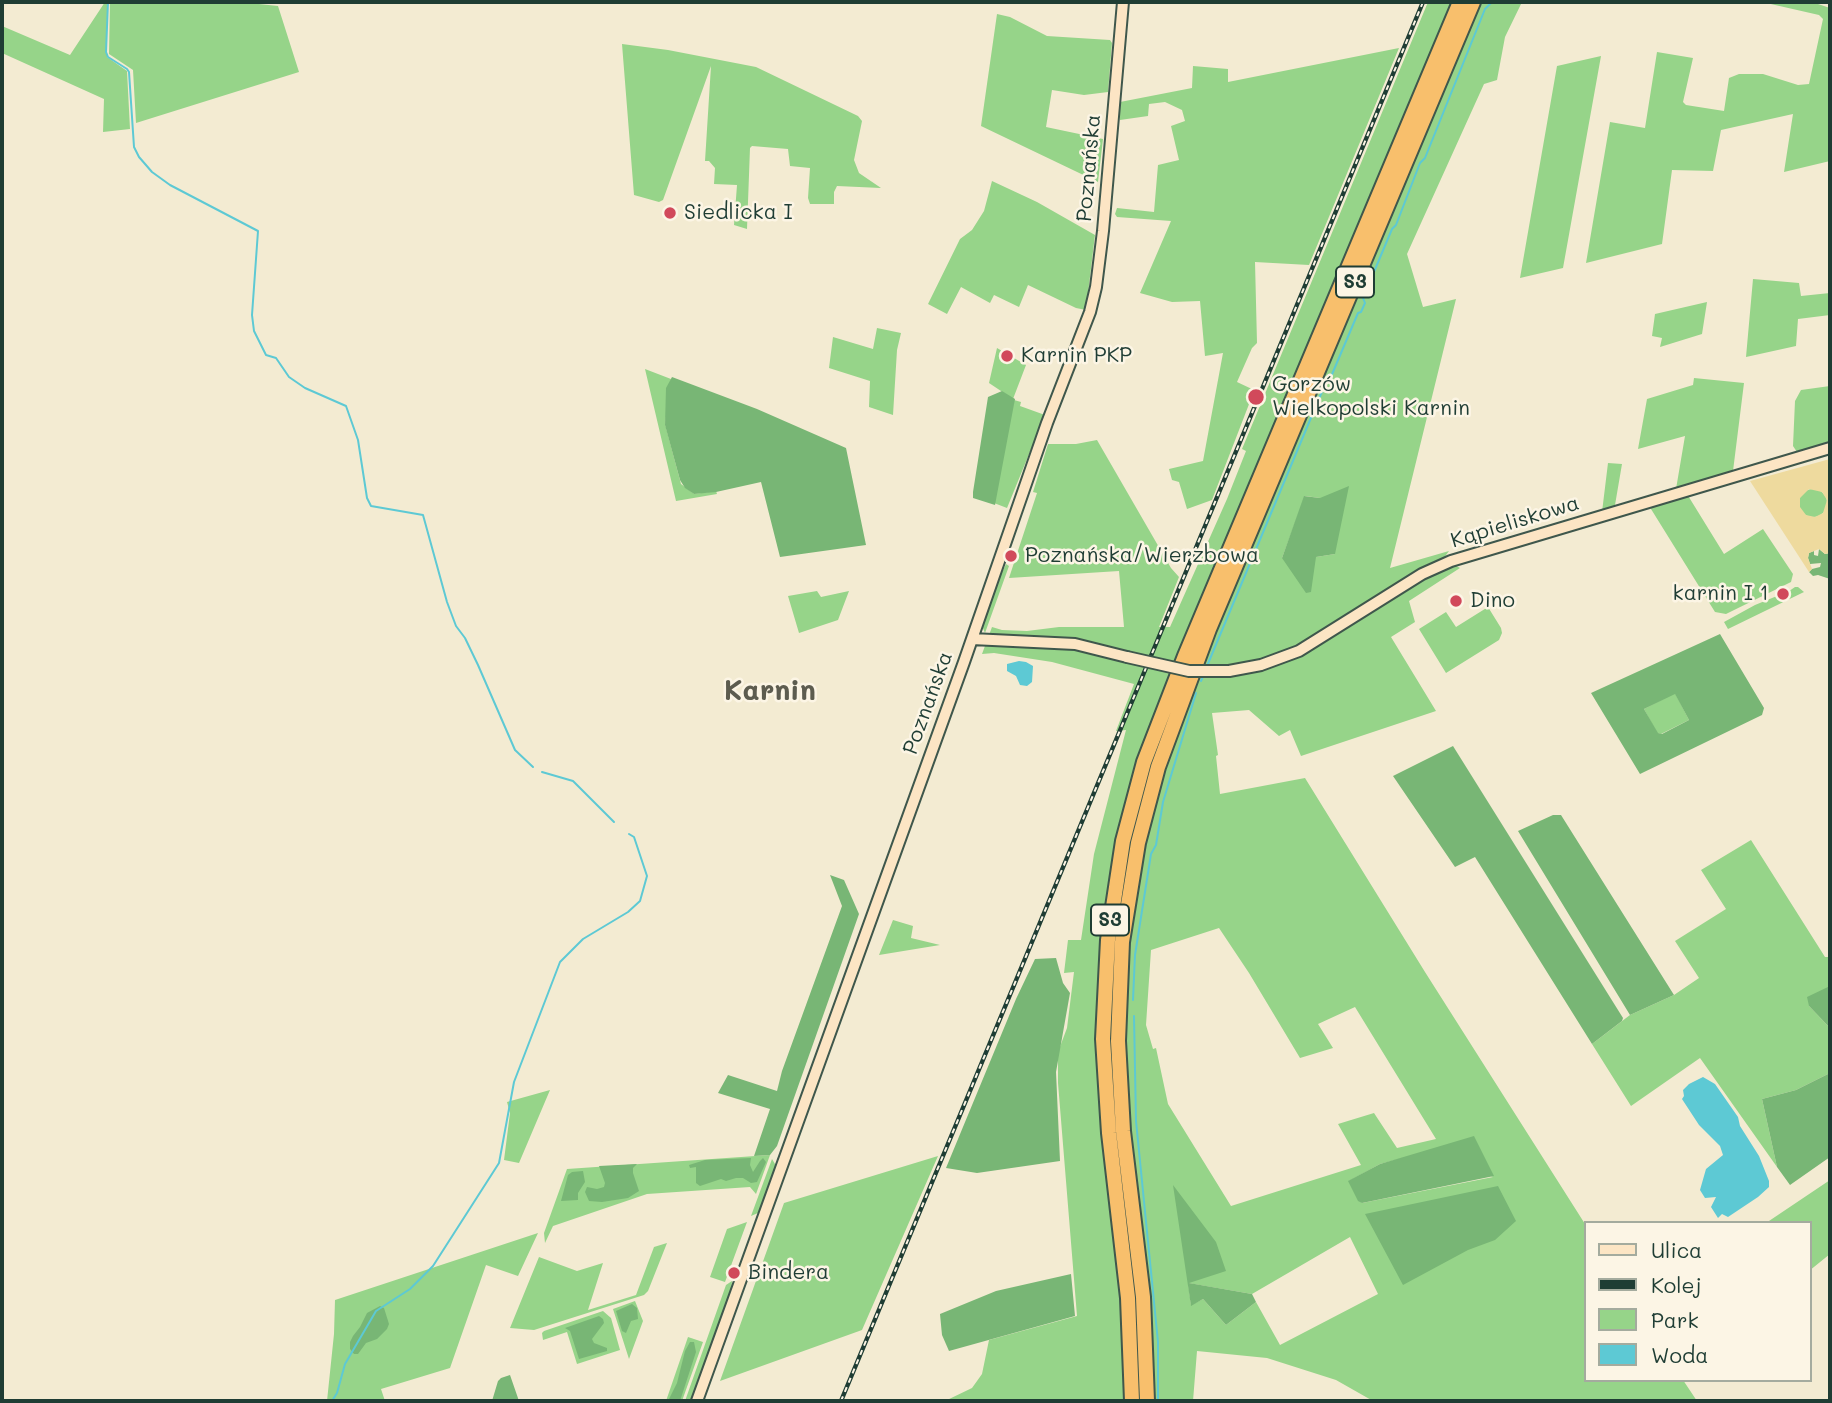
<!DOCTYPE html>
<meta charset="utf-8">
<style>
body{margin:0}
#map{position:relative;width:1832px;height:1403px;overflow:hidden;background:#f3ebd2;font-family:Mali,sans-serif}
canvas{display:block}
.frame{position:absolute;inset:0;border:4px solid #1f3d34;pointer-events:none}
.legend{position:absolute;left:1584px;top:1221px;width:228px;height:161px;box-sizing:border-box;background:#fcf5e5;border:2px solid #a4ab9e;margin:0;padding:9px 12px;list-style:none;font-size:21px;color:#1f3d34}
.legend li{display:flex;align-items:center;gap:14px;height:35px}
.legend b{width:35px;border:2px solid #a4ab9e}
</style>
<div id="map">
<canvas width="1832" height="1403"></canvas>
<div class="frame"></div>
<ul class="legend">
<li><b style="height:9px;background:#fce5c4"></b>Ulica</li>
<li><b style="height:9px;background:#1f3d34"></b>Kolej</li>
<li><b style="height:19px;background:#96d489"></b>Park</li>
<li><b style="height:19px;background:#5dc9d4"></b>Woda</li>
</ul>
</div>
<script>
const g = document.querySelector('canvas').getContext('2d');
g.lineJoin = 'round';
function fillPath(path, color) { g.fillStyle = color; g.fill(path, 'evenodd'); }
const shape = rows => new Path2D(rows.map(r => 'M' + r).join(''));
function trace(path, color, width, dash) { g.strokeStyle = color; g.lineWidth = width; g.lineCap = dash ? 'butt' : 'round'; g.setLineDash(dash || []); g.stroke(path); }
function drawText(font, color, halo, rows, align = 'center') {
  g.font = font + ' Mali,sans-serif'; g.lineWidth = 5; g.setLineDash([]); g.textBaseline = 'middle'; g.strokeStyle = halo; g.fillStyle = color; for (const [text, x, y, turn = 0] of rows) {
    g.save(); g.translate(x, y); g.rotate((+turn || 0) * Math.PI / 180); g.textAlign = isNaN(turn) ? turn : align; if (halo) g.strokeText(text, 0, 0); g.fillText(text, 0, 0); g.restore();
  }
}
fillPath(shape([
 [105,2,107,2,107,57,127,71,130,129,103,132,104,99,2,53,2,26,70,55],
 [110,2,240,2,278,6,299,72,136,123,133,70,109,54],
 [1428,2,1522,2,1505,37,1497,80,1484,84,1407,254,1423,307,1456,299,1390,568,1449,551,1435,570,1453,564,1460,568,1409,601,1415,622,1391,637,1436,711,1301,756,1290,730,1279,736,1249,710,1212,713,1218,755,1216,756,1220,794,1305,778,1425,972,1585,1224,1585,1380,1683,1380,1697,1401,1373,1401,1336,1380,1267,1358,1197,1351,1193,1401,945,1401,972,1388,982,1374,989,1340,1077,1316,1058,1083,1058,1052,1067,1028,1074,972,1064,973,1068,940,1081,940,1094,854,1126,730,1116,731,1134,684,1052,662,994,653,982,654,992,627,1002,630,1027,631,1059,627,1124,627,1119,571,1009,578,1037,493,1033,492,1048,444,1076,444,1097,440,1171,568,1179,577,1159,627,1170,627,1227,499,1246,451,1242,449],
 [1305,496,1320,498,1335,554,1316,557,1282,558],
 [1219,928,1249,973,1300,1058,1333,1048,1318,1024,1355,1007,1436,1139,1397,1148,1374,1113,1338,1124,1361,1165,1231,1206,1168,1104,1156,1048,1153,1049,1146,1025,1151,950],
 [1426,1152,1493,1177,1362,1203,1349,1181,1380,1164],
 [1350,1237,1378,1294,1280,1345,1256,1302,1226,1325,1203,1299,1191,1305,1188,1283,1252,1294],
 [1762,2,1812,2,1830,8,1830,161,1784,172,1793,114,1721,130,1713,171,1672,170,1662,244,1586,263,1610,122,1645,128,1657,52,1693,58,1683,102,1686,105,1724,111,1729,78,1739,74,1763,74,1798,85,1809,84,1823,19,1819,15],
 [997,14,1010,17,1047,36,1110,40,1112,43,1108,92,1084,95,1052,90,1046,127,1103,139,1098,182,981,126],
 [622,44,668,50,756,67,858,116,862,121,854,160,859,173,881,188,837,186,834,192,834,204,810,204,808,198,810,168,790,166,788,149,752,146,750,148,747,229,734,225,737,185,714,184,715,168,709,161,705,161,711,66,663,200,659,202,634,195],
 [1399,48,1309,265,1255,262,1257,343,1252,348,1237,382,1254,390,1251,399,1212,500,1187,509,1179,482,1172,480,1169,469,1203,461,1223,353,1205,356,1200,301,1172,302,1140,293,1171,221,1117,217,1115,214,1117,208,1154,212,1158,165,1179,160,1171,126,1185,121,1182,110,1165,102,1149,104,1148,116,1120,120,1120,102,1192,88,1193,66,1228,69,1228,82],
 [1601,56,1563,268,1520,278,1557,66],
 [992,181,1037,202,1095,235,1086,310,1076,308,1028,285,1019,307,994,295,990,303,961,287,947,314,928,304,960,239,972,230,984,211],
 [1753,279,1799,283,1801,296,1830,293,1830,315,1798,319,1796,346,1746,357],
 [1707,302,1702,334,1660,347,1662,338,1652,336,1655,314],
 [877,328,901,333,897,350,893,415,869,407,870,381,829,368,833,337,873,349],
 [997,348,1026,365,1013,399,989,383],
 [645,369,671,379,665,424,681,484,694,494,716,491,717,494,676,501],
 [1694,378,1744,383,1733,471,1676,489,1685,436,1638,449,1647,399,1693,385],
 [1830,386,1830,441,1797,452,1793,446,1795,401,1801,390],
 [1014,400,1021,402,1020,406,1045,415,1007,508,994,503],
 [1608,463,1622,464,1615,505,1612,509,1602,512],
 '1799 503a14 14 0 1 1 28 0a14 14 0 1 1-28 0Z',
 [1687,494,1724,554,1763,529,1793,574,1791,582,1726,614,1715,612,1651,509,1651,506],
 [1006,564,1009,566,985,633,982,626,995,587],
 [1795,587,1798,587,1804,592,1728,629,1724,622,1755,605,1777,596,1779,598],
 [817,591,821,597,849,591,838,620,799,633,788,596],
 [1488,607,1501,628,1502,633,1499,640,1446,673,1419,629,1446,612,1456,627],
 [1675,693,1689,720,1661,734,1657,733,1644,709],
 [1751,840,1825,957,1830,957,1830,986,1809,1006,1830,1028,1830,1073,1796,1090,1762,1099,1777,1167,1700,1058,1631,1106,1592,1044,1630,1015,1674,995,1699,978,1675,941,1726,909,1701,870],
 [893,920,913,926,911,938,940,945,879,955],
 [550,1090,519,1163,504,1160,510,1113,507,1102],
 [770,1155,756,1194,750,1187,647,1194,553,1226,545,1243,544,1233,567,1169],
 [938,1156,862,1330,720,1381,784,1203],
 [772,1159,775,1164,776,1172,761,1209,758,1213,751,1216],
 [1830,1180,1830,1254,1809,1271,1809,1223,1766,1223],
 [747,1222,725,1282,710,1277,727,1229],
 [538,1233,518,1276,486,1265,450,1368,381,1389,385,1401,327,1401,334,1334,335,1300],
 [667,1243,648,1291,644,1295,534,1330,510,1328,539,1257,577,1271,603,1263,588,1310,636,1295,654,1247],
 [732,1281,731,1295,693,1401,685,1401,726,1285],
 [635,1301,643,1321,629,1359,613,1309],
 [603,1311,611,1318,620,1350,577,1364,567,1332,543,1340,542,1333,544,1331],
 [688,1337,703,1342,682,1401,666,1401]
]), '#96d489');
fillPath(shape([
 [672,377,757,409,846,448,866,545,780,557,761,482,716,492,694,494,685,488,680,480,665,425,666,388],
 [1002,391,1015,399,995,505,973,498,973,492,988,397],
 [1349,486,1335,554,1316,557,1311,592,1306,593,1282,558,1304,496,1320,498],
 [1819,549,1825,554,1830,553,1830,579,1818,575,1813,576,1809,572,1812,569,1820,567,1821,563,1810,564,1808,558,1809,553,1814,551,1814,555,1818,556],
 [1720,634,1764,708,1762,715,1640,774,1591,693],
 [1675,694,1689,720,1662,734,1658,733,1644,709],
 [1453,746,1623,1018,1622,1021,1592,1044,1475,857,1455,867,1393,776],
 [1553,815,1561,815,1674,995,1630,1015,1518,831],
 [830,875,844,880,859,914,777,1146,770,1155,754,1156,770,1109,718,1093,728,1075,777,1091,782,1071,842,906],
 [1056,958,1063,983,1070,993,1056,1072,1060,1161,977,1173,946,1168,1016,999,1035,959],
 [1830,986,1830,1028,1809,1006,1807,997],
 [1830,1073,1830,1157,1790,1185,1777,1167,1762,1099,1796,1090],
 [1474,1136,1494,1176,1362,1203,1358,1201,1348,1181,1380,1164],
 [751,1158,750,1165,753,1172,760,1161,763,1158,766,1162,757,1182,751,1183,743,1178,736,1178,726,1181,721,1179,700,1186,696,1183,696,1167,690,1168,689,1165,705,1160],
 [637,1164,633,1168,633,1173,639,1191,628,1198,602,1202,589,1201,585,1192,587,1187,597,1189,604,1187,605,1183,599,1166],
 [583,1171,585,1182,578,1193,578,1200,561,1201,568,1175,572,1172],
 [1173,1185,1216,1242,1226,1271,1189,1283,1252,1294,1256,1302,1226,1325,1203,1299,1191,1306],
 [1498,1186,1516,1221,1495,1240,1468,1250,1403,1285,1365,1214],
 [1071,1274,1075,1316,949,1351,942,1335,940,1314,996,1291],
 [632,1304,637,1308,638,1319,631,1321,626,1333,622,1331,616,1311],
 [380,1306,384,1308,389,1324,387,1329,377,1339,366,1343,358,1354,354,1354,350,1349,350,1342,353,1336,360,1327,367,1313],
 [599,1316,603,1319,604,1323,592,1339,594,1343,607,1348,607,1351,579,1359,570,1331,565,1328],
 [690,1342,694,1342,696,1352,680,1401,668,1401,677,1383,685,1351],
 [510,1375,519,1401,492,1401,498,1381,501,1378]
]), '#78b675');
fillPath(shape([
 [1830,459,1830,553,1825,554,1819,549,1809,553,1808,558,1812,569,1809,572,1750,481],
 [1809,489,1822,492,1827,500,1823,513,1815,517,1806,515,1800,507,1800,498]
]), '#eeda9e');
fillPath(shape([
 [1019,661,1026,662,1033,666,1032,682,1027,686,1020,685,1016,676,1007,671,1007,664],
 [1703,1077,1715,1084,1738,1117,1740,1126,1759,1156,1769,1181,1769,1187,1758,1197,1728,1217,1722,1214,1718,1218,1711,1207,1716,1197,1705,1198,1700,1190,1706,1169,1723,1155,1720,1146,1699,1125,1682,1099,1684,1096,1683,1090,1689,1084]
]), '#5dc9d4');
trace(shape([
 [108,2,106,52,108,57,127,69,129,72,134,147,139,157,152,172,170,185,258,231,252,315,254,331,266,355,276,358,289,377,305,388,346,406,358,440,367,498,371,506,423,515,447,602,456,626,465,638,478,665,515,750,533,767],
 [1207,666,1326,382,1330,379,1358,313,1361,312,1365,303,1363,298,1392,229,1396,225,1420,163,1425,158,1485,9,1492,2],
 [1201,681,1204,674],
 [542,772,573,781,614,822],
 [1133,1000,1135,955,1151,854,1156,845,1163,802,1196,693],
 [1134,1016,1136,1121,1158,1342,1158,1401],
 [332,1401,337,1393,345,1364,376,1311,410,1289,433,1266,499,1163,514,1082,560,962,583,939,628,912,640,901,647,876,634,837,629,834]
]), '#5dc9d4', 2);
const secondary = shape([
 [972,639,1075,644,1127,657],
 [1229,671,1261,665,1299,651,1422,574,1451,561,1830,448],
 [697,1401,964,662,1047,423,1090,312,1096,287,1103,231,1123,2]
]);
const highway = shape([
 [1132,1401,1128,1298,1109,1133,1103,1039,1108,940,1123,841,1144,762,1185,656,1460,2],
 [1147,1401,1143,1297,1123,1131,1118,1041,1122,942,1138,843,1158,767,1209,629,1473,2]
]);
trace(secondary, '#3f574c', 14);
trace(highway, '#3f574c', 18);
trace(secondary, '#fce5c4', 10);
trace(highway, '#f8bf6c', 14);
const rail = shape([
 [841,1401,1423,2]
]);
trace(rail, '#1f3d34', 4.5);
trace(rail, '#fcf5e5', 2, [5]);
const secondaryBridge = shape([
 [1127,657,1189,671,1229,671]
]);
trace(secondaryBridge, '#3f574c', 14, []);
trace(secondaryBridge, '#fce5c4', 10);
for (const [x, y, r, color] of [
 [670,213,7,"#d1495b"],
 [1007,356,7,"#d1495b"],
 [1256,397,9,"#d1495b"],
 [1011,556,7,"#d1495b"],
 [1783,594,7,"#d1495b"],
 [1456,601,7,"#d1495b"],
 [734,1273,7,"#d1495b"]
]) { const dot = new Path2D(); dot.arc(x, y, r, 0, 2 * Math.PI); g.fillStyle = color; g.fill(dot); trace(dot, '#fcf5e5', 2.5); }
for (const [x, y, w] of [
 [1355,282,38],
 [1110,920,38]
]) { const box = new Path2D(); box.roundRect(x - w / 2, y - 15.5, w, 31, 5); g.fillStyle = '#fcf5e5'; g.fill(box); trace(box, '#1f3d34', 2); }
drawText('bold 19px', '#1f3d34', null, [
 ["S3",1355,282],
 ["S3",1110,920]
]);
drawText('21px', '#1f3d34', '#fcf5e5', [
 ["Poznańska",1089,168,-85],
 ["Kąpieliskowa",1515,522,-17],
 ["Poznańska",928,703,-70]
]);
drawText('21px', '#1f3d34', '#fcf5e5', [
 ["Siedlicka I",684,213],
 ["Karnin PKP",1021,356],
 ["Gorzów",1272,385],
 ["Wielkopolski Karnin",1272,409],
 ["Poznańska/Wierzbowa",1025,556],
 ["karnin I 1",1769,594,"right"],
 ["Dino",1470,601],
 ["Bindera",748,1273]
], 'left');
drawText('bold 28px', '#5d5c4f', '#fcf5e5', [
 ["Karnin",770,691]
]);
</script>
